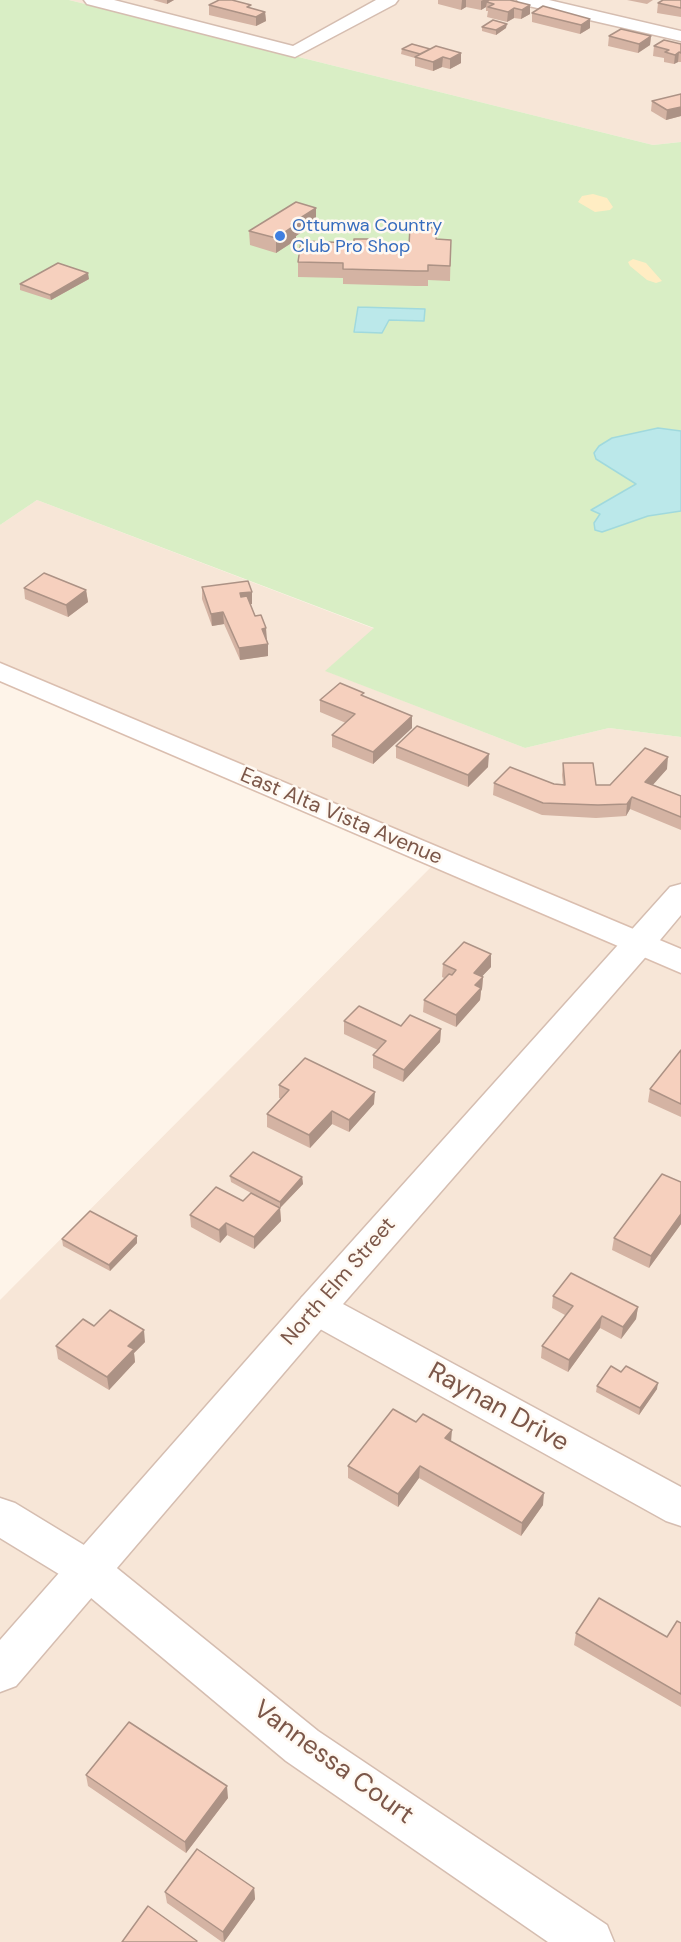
<!DOCTYPE html>
<style>
body{margin:0}
canvas{display:block;background:#fef4e9}
</style>
<canvas width="681" height="1942"></canvas>
<script>
const g = document.querySelector('canvas').getContext('2d');
g.lineJoin = 'round';
function fillPath(path, color) { g.fillStyle = color; g.fill(path, 'evenodd'); }
const shape = rows => new Path2D(rows.map(r => 'M' + r).join(''));
function trace(path, color, width, dash) { g.strokeStyle = color; g.lineWidth = width; g.lineCap = dash ? 'butt' : 'round'; g.setLineDash(dash || []); g.stroke(path); }
function drawText(font, color, halo, rows, align = 'center') {
  g.font = font + ' "DM Sans",sans-serif'; g.lineWidth = 5; g.setLineDash([]); g.textBaseline = 'middle'; g.strokeStyle = halo; g.fillStyle = color; for (const [text, x, y, turn = 0] of rows) {
    g.save(); g.translate(x, y); g.rotate((+turn || 0) * Math.PI / 180); g.textAlign = isNaN(turn) ? turn : align; if (halo) g.strokeText(text, 0, 0); g.fillText(text, 0, 0); g.restore();
  }
}
fillPath(shape([
 [69,0,681,0,681,142,653,145],
 [37,500,375,629,326,671,525,748,609,728,681,737,681,1942,0,1942,0,1300,439,859,0,671,0,525]
]), '#f7e6d7');
fillPath(shape([
 [0,0,69,0,653,145,681,142,681,737,609,728,525,748,325,671,374,628,37,500,0,525]
]), '#d9eec5');
fillPath(shape([
 [593,194,607,198,613,207,610,210,595,212,578,202,582,196],
 [633,259,646,263,662,281,656,283,647,280,630,266,628,262]
]), '#ffedc3');
const water = shape([
 [358,307,425,309,424,321,389,320,382,333,354,332,358,307],
 [658,428,681,431,681,511,648,516,602,532,595,530,594,523,600,514,591,510,636,484,596,459,594,453,599,446,612,438,658,428]
]);
fillPath(water, '#bbe8ea');
trace(water, '#a0d9dd', 1.5);
const minor = shape([
 [84,0,114,0,293,46,376,0,398,0,395,4,295,57,87,4,84,0],
 [517,0,549,0,681,31,681,41,520,4,517,0],
 [681,884,681,915,650,952,638,955,626,952,622,944,626,936,670,887,681,884],
 [316,1293,330,1297,681,1487,681,1526,666,1521,302,1319,297,1308,302,1297,316,1293],
 [0,1498,15,1503,102,1556,318,1731,607,1925,614,1942,548,1942,286,1761,72,1582,0,1538,0,1498]
]);
const tertiary = shape([
 [638,933,650,936,654,944,650,952,330,1319,16,1686,0,1692,0,1640,302,1297,626,936,638,933]
]);
const secondary = shape([
 [0,663,681,949,681,973,0,681,0,663]
]);
trace(minor, '#d5bdb0', 3);
trace(tertiary, '#d5bdb0', 3);
trace(secondary, '#dabeaf', 3);
fillPath(minor, '#fff');
fillPath(tertiary, '#fff');
fillPath(secondary, '#fff');
fillPath(shape([
 [153,0,174,0,167,4],
 [438,0,510,0,530,14,521,19,514,18,507,22,487,17,488,11,486,11,486,7,481,10,466,7,461,10,438,4],
 [627,0,653,0,647,4],
 [681,0,681,17,657,13,658,3],
 [209,5,251,8,265,12,266,21,256,26,209,15],
 [543,6,590,28,580,34,532,22,532,13],
 [482,27,506,28,496,35,482,31],
 [609,36,651,36,650,45,638,53,608,46],
 [681,44,681,62,678,62,674,64,664,62,664,58,653,56,654,46],
 [402,49,430,49,461,53,461,63,450,69,442,67,433,71,415,66,415,58,401,54],
 [681,94,681,116,666,120,651,111,652,101],
 [316,208,316,222,296,236,296,240,276,253,250,245,249,231],
 [437,239,451,240,450,281,428,280,428,286,416,286,343,284,343,278,298,277,298,262,373,244,409,245],
 [89,279,51,300,20,290,20,284],
 [202,587,252,592,252,604,250,604,267,640,268,656,240,660,224,624,212,626,202,599],
 [24,588,86,590,88,602,68,617,25,599],
 [364,696,412,728,373,764,332,747,332,735,346,723,320,712,320,700],
 [396,746,488,767,468,787,396,758],
 [563,763,596,785,610,785,667,769,652,785,681,796,681,830,630,809,626,816,596,818,542,815,493,795,494,783,563,784,562,775],
 [443,964,491,967,482,976,483,977,482,989,481,991,480,1000,456,1027,423,1012,424,1000,444,978,442,977],
 [344,1021,441,1029,440,1042,403,1082,373,1068,373,1055,378,1050,344,1034],
 [681,1050,681,1117,648,1102,650,1089],
 [279,1085,374,1104,349,1132,332,1124,310,1148,267,1127,267,1114,281,1099,279,1098],
 [230,1176,302,1177,303,1184,280,1208,281,1221,254,1249,227,1235,220,1243,191,1227,190,1215,243,1201,251,1193,231,1182],
 [681,1182,681,1224,649,1268,612,1250,614,1238],
 [137,1236,137,1243,110,1271,63,1246,62,1239],
 [553,1296,638,1307,636,1319,621,1339,600,1328,568,1372,541,1358,542,1346,565,1315,552,1308],
 [94,1326,145,1342,134,1353,135,1362,109,1390,58,1359,56,1346],
 [597,1386,657,1389,639,1415,596,1392],
 [451,1441,543,1505,521,1536,419,1478,398,1507,348,1478,348,1466],
 [681,1623,681,1707,574,1645,576,1633,667,1637],
 [86,1775,228,1798,186,1853,88,1786],
 [254,1888,255,1899,224,1942,222,1942,167,1903,165,1892]
]), '#d4b3a3');
fillPath(shape([
 [167,0,174,0,167,4],
 [462,0,466,0,466,7,461,10],
 [483,0,491,0,487,2,486,7,481,10,481,1],
 [530,5,530,14,521,19,522,10],
 [514,8,514,18,507,22,508,12],
 [265,12,266,21,256,26,256,17],
 [590,19,590,28,580,34,581,25],
 [507,24,506,28,496,35,496,30],
 [651,36,650,45,638,53,639,44],
 [679,52,678,62,674,64,675,55],
 [461,53,461,63,450,69,450,59],
 [443,57,442,67,433,71,433,62],
 [681,107,681,116,666,120,667,110],
 [316,208,316,222,296,236,296,240,276,253,276,238,291,224],
 [88,273,89,279,51,300,50,295],
 [86,590,88,602,68,617,66,605],
 [252,592,252,604,240,605,240,593],
 [223,612,224,624,212,626,211,614],
 [266,628,267,640,262,641,262,629],
 [268,644,268,656,240,660,239,648],
 [412,716,412,728,373,764,373,752],
 [489,754,488,767,468,787,468,775],
 [668,757,667,769,644,795,645,782],
 [632,797,630,809,626,816,627,804],
 [491,954,491,967,474,985,474,973],
 [483,977,482,989,481,991,480,1000,456,1027,456,1015,475,985],
 [441,1029,440,1042,403,1082,404,1070],
 [375,1092,374,1104,349,1132,349,1120],
 [332,1111,332,1124,310,1148,309,1135],
 [302,1177,303,1184,280,1208,280,1202],
 [280,1208,281,1221,254,1249,254,1237],
 [681,1214,681,1224,649,1268,651,1256],
 [226,1223,227,1235,220,1243,219,1230],
 [137,1236,137,1243,110,1271,109,1265],
 [638,1307,636,1319,621,1339,623,1327],
 [602,1316,600,1328,568,1372,569,1360],
 [144,1330,145,1342,134,1353,135,1362,109,1390,107,1377,128,1346],
 [658,1383,657,1389,639,1415,640,1408],
 [452,1430,451,1442,445,1438],
 [420,1466,419,1478,398,1507,398,1494],
 [544,1493,543,1505,521,1536,522,1523],
 [227,1786,228,1798,186,1853,185,1842],
 [254,1888,255,1899,224,1942,223,1932]
]), '#ac9285');
const building = shape([
 [219,0,232,0,251,5,247,7,265,12,256,17,209,5,219,0],
 [489,0,510,0,530,5,522,10,514,8,508,12,488,7,494,4,487,2,489,0],
 [663,0,681,0,681,8,658,3,663,0],
 [543,6,590,19,581,25,532,13,543,6],
 [493,20,507,24,496,30,482,27,493,20],
 [621,29,651,36,639,44,609,36,621,29],
 [664,40,681,44,681,53,679,52,675,55,665,52,669,50,654,46,664,40],
 [412,44,430,49,420,54,402,49,412,44],
 [436,46,461,53,450,59,443,57,433,62,415,57,436,46],
 [681,94,681,107,667,110,652,101,681,94],
 [296,202,316,208,291,224,295,225,276,238,249,231,296,202],
 [410,227,437,228,436,239,451,240,450,266,428,265,428,271,416,271,343,269,343,263,298,262,301,241,354,243,354,239,373,239,373,244,409,245,410,227],
 [58,263,88,273,50,295,20,284,58,263],
 [44,573,86,590,66,605,24,588,44,573],
 [248,581,252,592,240,593,241,597,247,596,255,616,261,615,266,628,262,629,268,644,239,648,223,612,211,614,202,587,248,581],
 [340,683,364,693,361,695,412,716,373,752,332,735,355,714,320,700,340,683],
 [417,726,489,754,468,775,396,746,417,726],
 [645,748,668,757,645,782,681,796,681,817,632,797,627,804,598,805,543,803,494,783,510,767,554,784,565,785,563,763,593,763,596,785,610,785,645,748],
 [464,942,491,954,474,973,483,977,475,985,481,988,456,1015,424,1000,449,974,452,975,456,970,443,964,464,942],
 [359,1006,401,1026,410,1015,441,1029,404,1070,373,1055,386,1041,344,1021,359,1006],
 [681,1050,681,1104,650,1089,681,1050],
 [305,1058,375,1092,349,1120,332,1111,309,1135,267,1114,289,1090,279,1085,305,1058],
 [253,1152,302,1177,280,1202,230,1176,253,1152],
 [662,1174,681,1182,681,1214,651,1256,614,1238,662,1174],
 [216,1187,243,1201,251,1193,280,1208,254,1237,226,1223,219,1230,190,1215,216,1187],
 [90,1211,137,1236,109,1265,62,1239,90,1211],
 [571,1273,638,1307,623,1327,602,1316,569,1360,542,1346,573,1306,553,1296,571,1273],
 [110,1310,144,1330,128,1346,134,1349,107,1377,56,1346,83,1319,94,1326,110,1310],
 [611,1366,621,1372,626,1366,658,1383,640,1408,597,1386,611,1366],
 [393,1409,416,1422,423,1414,452,1430,445,1438,544,1493,522,1523,420,1466,398,1494,348,1466,393,1409],
 [599,1598,667,1637,677,1621,681,1623,681,1694,576,1633,599,1598],
 [129,1722,227,1786,185,1842,86,1775,129,1722],
 [197,1849,254,1888,223,1932,165,1892,197,1849],
 [148,1906,197,1941,196,1942,122,1942,148,1906]
]);
fillPath(building, '#f6d0be');
trace(building, '#ac9285', 1.5);
for (const [x, y, r, color] of [
 [280,236,6,"#3f7fe0"]
]) { const dot = new Path2D(); dot.arc(x, y, r, 0, 2 * Math.PI); g.fillStyle = color; g.fill(dot); trace(dot, '#fff9f2', 2); }
drawText('18px', '#366cbe', '#fff9f2', [
 ["Ottumwa Country",292,226],
 ["Club Pro Shop",292,247]
], 'left');
drawText('21px', '#7c5749', '#fff9f2', [
 ["East Alta Vista Avenue",341,817,23],
 ["North Elm Street",339,1282,-49]
]);
drawText('26px', '#7c5749', '#fff9f2', [
 ["Raynan Drive",498,1408,29],
 ["Vannessa Court",333,1763,36]
]);
</script>
